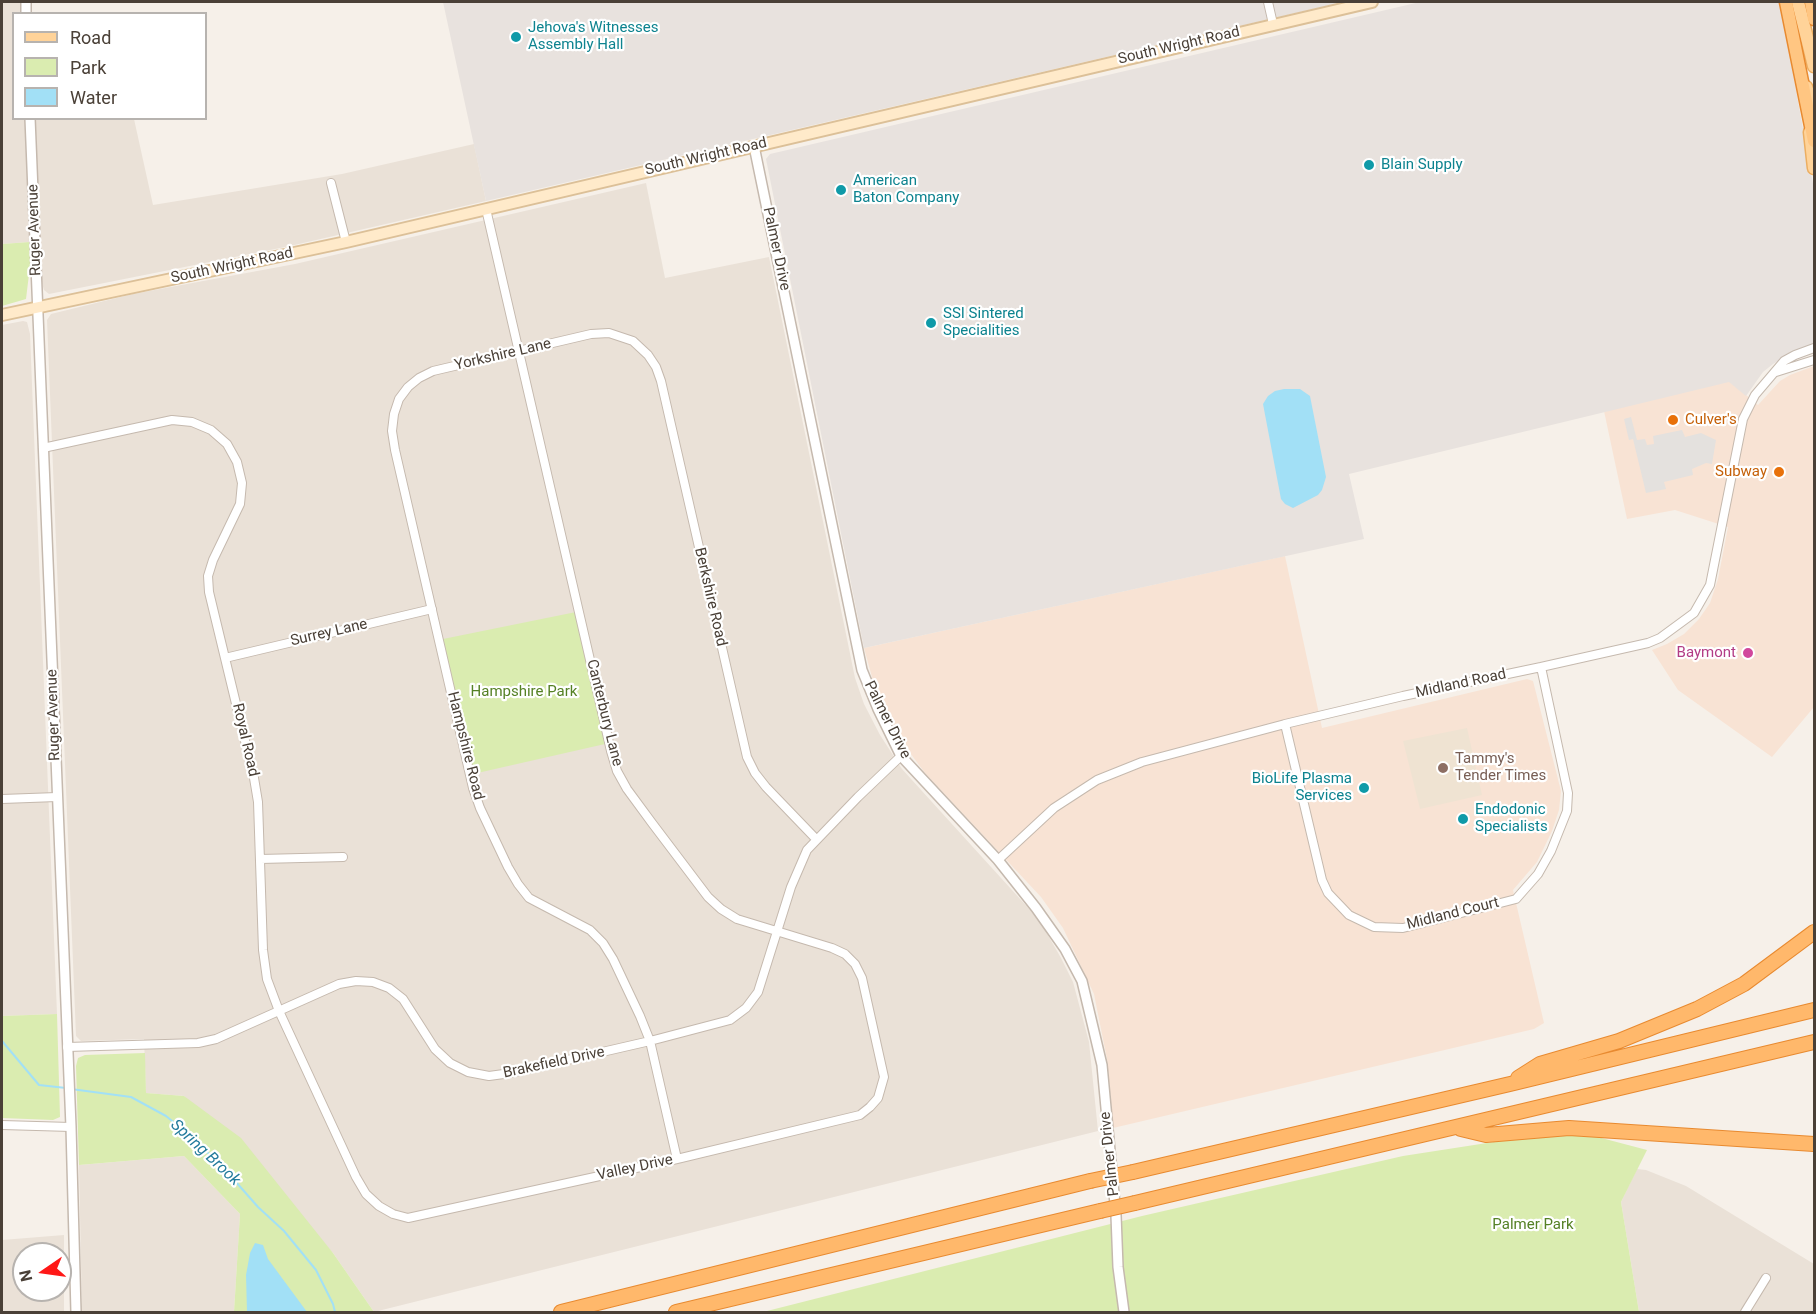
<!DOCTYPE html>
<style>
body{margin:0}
#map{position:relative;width:1816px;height:1314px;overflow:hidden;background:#f6f0e9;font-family:Roboto,sans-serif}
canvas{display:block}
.frame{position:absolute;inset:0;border:3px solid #4a4037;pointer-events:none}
.legend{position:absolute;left:12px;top:12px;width:195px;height:108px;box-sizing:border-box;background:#fff;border:2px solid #b7b3af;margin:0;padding:8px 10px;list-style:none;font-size:18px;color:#4a4037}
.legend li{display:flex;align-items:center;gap:12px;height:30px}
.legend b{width:30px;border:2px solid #b7b3af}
.north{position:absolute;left:12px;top:1242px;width:60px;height:60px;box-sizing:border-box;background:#fff;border:2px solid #b7b3af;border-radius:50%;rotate:257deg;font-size:16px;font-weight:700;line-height:24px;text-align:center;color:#4a4037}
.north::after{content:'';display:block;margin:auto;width:21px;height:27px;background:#ff1817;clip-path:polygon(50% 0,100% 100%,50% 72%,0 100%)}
</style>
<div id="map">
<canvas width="1816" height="1314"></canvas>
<div class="frame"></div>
<ul class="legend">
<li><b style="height:8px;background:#ffd399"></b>Road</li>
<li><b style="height:16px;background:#daecb0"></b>Park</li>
<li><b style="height:16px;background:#a2e0f6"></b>Water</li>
</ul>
<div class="north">N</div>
</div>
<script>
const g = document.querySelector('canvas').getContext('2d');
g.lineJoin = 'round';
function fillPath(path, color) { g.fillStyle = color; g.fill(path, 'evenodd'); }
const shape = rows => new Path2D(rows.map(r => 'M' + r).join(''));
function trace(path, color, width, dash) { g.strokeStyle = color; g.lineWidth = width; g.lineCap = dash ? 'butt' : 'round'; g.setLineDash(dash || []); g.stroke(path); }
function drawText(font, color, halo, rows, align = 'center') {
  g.font = font + ' Roboto,sans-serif'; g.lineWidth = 4.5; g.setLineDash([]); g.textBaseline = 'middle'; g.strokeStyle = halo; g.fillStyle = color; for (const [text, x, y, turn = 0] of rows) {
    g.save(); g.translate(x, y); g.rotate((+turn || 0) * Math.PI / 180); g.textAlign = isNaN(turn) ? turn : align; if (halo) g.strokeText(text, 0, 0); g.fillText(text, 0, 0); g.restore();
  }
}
fillPath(shape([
 [2,2,21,2,21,13,14,14,14,118,25,119,30,242,2,244],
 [35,119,134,119,153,205,342,174,474,144,486,201,290,246,49,294,44,290,41,280],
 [646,183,665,278,769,257,855,678,864,704,880,735,902,769,1031,911,1045,930,1061,958,1073,982,1089,1042,1098,1131,374,1312,333,1253,184,1096,146,1093,144,1039,81,1041,76,1036,47,320,51,314,133,294,295,264],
 [23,321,27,322,30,334,57,1014,2,1016,2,325],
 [184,1156,240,1214,234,1312,82,1312,79,1165],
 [1637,1169,1646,1170,1686,1186,1814,1264,1814,1312,1639,1312,1621,1202],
 [64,1235,64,1312,2,1312,2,1240],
 [24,1254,60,1254,60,1290,24,1290]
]), '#eae1d7');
fillPath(shape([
 [1814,366,1814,707,1772,757,1678,690,1652,650,1667,644,1684,634,1699,619,1710,603,1718,579,1728,527,1675,510,1627,519,1604,411,1729,381,1758,405,1780,381,1790,375],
 [1285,556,1322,728,1527,679,1533,681,1561,791,1559,810,1552,831,1537,862,1513,890,1544,1023,1534,1029,1113,1128,1107,1059,1094,994,1063,928,1041,897,925,773,902,742,877,695,864,648]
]), '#f8e3d4');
fillPath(shape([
 [443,2,1343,2,486,201],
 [1420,2,1780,2,1814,189,1814,345,1793,352,1773,364,1763,372,1746,396,1729,382,1349,474,1364,539,864,648,766,159,770,154,783,151]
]), '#e8e2de');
fillPath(shape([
 [1467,728,1482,795,1420,809,1403,741]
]), '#efe3d2');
fillPath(shape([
 [30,242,30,266,26,299,2,306,2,244],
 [576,612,605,744,473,774,443,639],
 [57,1014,60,1117,53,1120,2,1118,2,1016],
 [145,1053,146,1093,184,1096,241,1138,333,1253,374,1312,234,1312,240,1214,184,1156,79,1165,76,1066,78,1058,85,1055],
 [1571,1130,1647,1150,1621,1202,1639,1312,763,1312,1142,1216,1403,1156]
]), '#daecb0');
fillPath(shape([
 [1631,417,1637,440,1645,439,1647,445,1654,444,1653,436,1682,430,1685,437,1701,433,1716,440,1712,464,1706,463,1692,469,1693,475,1664,482,1666,489,1646,493,1633,439,1629,440,1624,419]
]), '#e4e1de');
fillPath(shape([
 [1284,389,1300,389,1310,396,1326,477,1322,490,1318,495,1293,508,1285,504,1281,499,1263,404,1268,396,1275,391],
 [255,1243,263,1245,268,1259,307,1312,247,1312,246,1275,250,1253]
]), '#a2e0f6');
trace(shape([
 [2,1041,39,1085,66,1088],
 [71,1089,131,1097,166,1116,194,1139,228,1173,258,1207,284,1231,316,1270,333,1304,335,1312]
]), '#a2e0f6', 2);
const minor = shape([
 [1268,2,1273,24],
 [331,183,346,242],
 [1776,372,1814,360],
 [43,448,172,420,192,422,211,430,227,444,237,462,242,483,240,504,213,560,208,576,209,592,254,778,258,802,263,950,267,979,279,1011,356,1177,366,1194,379,1206,393,1214,408,1218,677,1159,860,1115,870,1107,878,1098,884,1077,862,978,855,964,845,954,832,948,737,919,721,909,708,897,652,823,627,789,617,771,611,751,486,209],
 [225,658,432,609],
 [1285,724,1322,880,1328,893,1349,915,1374,927,1403,928,1516,899,1538,874,1551,851,1567,811,1568,793,1541,667],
 [2,799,57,797],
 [260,859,343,857],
 [998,860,1054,808,1097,780,1142,762,1285,724,1403,696,1541,667,1648,643,1660,638,1694,613,1710,585,1743,419,1755,395,1784,361,1795,355,1814,348],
 [67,1047,198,1043,216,1039,339,984,356,981,373,982,389,988,403,999,435,1049,450,1063,468,1072,489,1076,511,1073,650,1041,730,1020,746,1008,758,992,791,887,807,850,858,797,901,756],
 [2,1125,71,1127],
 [677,1159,650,1041,640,1016,613,959,603,943,590,930,529,898,518,884,508,867,480,808,473,788,395,450,392,431,394,414,399,399,408,387,419,378,433,371,591,334,609,333,633,341,648,355,656,367,661,381,747,757,755,773,766,787,816,839],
 [1745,1312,1766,1278]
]);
const tertiary = shape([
 [26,2,26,14],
 [30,118,71,1127,76,1312],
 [754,146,862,670,878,709,901,756,998,860,1036,908,1065,949,1082,981,1102,1065,1116,1215,1118,1267,1124,1312]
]);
const secondary = shape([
 [2,315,346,242,1372,2]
]);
const primary = shape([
 [1798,2,1814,66],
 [1806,87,1814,108],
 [1810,132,1814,168]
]);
const trunk = shape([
 [1786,2,1814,141],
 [1811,2,1814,19]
]);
const motorway = shape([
 [1518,1078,1540,1064,1619,1041,1697,1009,1744,984,1814,932],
 [1461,1129,1486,1135,1569,1128,1814,1144],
 [1133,1172,1510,1084,1814,1010],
 [1135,1203,1814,1042],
 [561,1312,1090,1181],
 [676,1312,1100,1211]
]);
trace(minor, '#c5b9ae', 10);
trace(tertiary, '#c5b9ae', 12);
trace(secondary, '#dcc098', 14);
trace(primary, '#ecae61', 15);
trace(trunk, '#e88a30', 15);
trace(motorway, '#e88a30', 16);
trace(minor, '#fff', 8);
trace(tertiary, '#fff', 9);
trace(secondary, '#ffeaca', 10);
trace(primary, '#ffd399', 12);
trace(trunk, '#ffc682', 12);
trace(motorway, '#ffb86b', 14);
const motorwayBridge = shape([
 [1090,1181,1133,1172],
 [1100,1211,1135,1203]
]);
trace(motorwayBridge, '#e88a30', 16, []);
trace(motorwayBridge, '#ffb86b', 14);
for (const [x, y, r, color] of [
 [516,37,6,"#0f9aa8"],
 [1369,165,6,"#0f9aa8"],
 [841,190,6,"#0f9aa8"],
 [931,323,6,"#0f9aa8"],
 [1673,420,6,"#e8710a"],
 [1779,472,6,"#e8710a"],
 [1748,653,6,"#d1479c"],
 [1443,768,6,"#8d6e63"],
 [1364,788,6,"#0f9aa8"],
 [1463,819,6,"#0f9aa8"]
]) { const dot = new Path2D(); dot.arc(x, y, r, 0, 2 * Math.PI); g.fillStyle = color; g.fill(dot); trace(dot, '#fff', 2); }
drawText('15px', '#0d838f', '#fff', [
 ["Jehova's Witnesses",528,28],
 ["Assembly Hall",528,45],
 ["Blain Supply",1381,165],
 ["American",853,181],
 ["Baton Company",853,198],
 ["SSI Sintered",943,314],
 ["Specialities",943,331],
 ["BioLife Plasma",1352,779,"right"],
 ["Services",1352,796,"right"],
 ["Endodonic",1475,810],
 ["Specialists",1475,827]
], 'left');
drawText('15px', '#4a4037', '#fff', [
 ["South Wright Road",1179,46,-13],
 ["South Wright Road",706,157,-13],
 ["Ruger Avenue",35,230,-92],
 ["Palmer Drive",776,249,78],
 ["South Wright Road",232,266,-12],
 ["Yorkshire Lane",503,355,-13],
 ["Berkshire Road",710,597,77],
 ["Surrey Lane",329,633,-13],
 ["Midland Road",1461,684,-12],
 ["Canterbury Lane",604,713,76],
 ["Ruger Avenue",54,715,-92],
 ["Palmer Drive",887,720,63],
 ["Royal Road",245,740,77],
 ["Hampshire Road",465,746,76],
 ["Midland Court",1453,914,-14],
 ["Brakefield Drive",554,1063,-12],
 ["Palmer Drive",1110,1154,-96],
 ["Valley Drive",635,1168,-12]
]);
drawText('15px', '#c56008', '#fff', [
 ["Culver's",1685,420],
 ["Subway",1767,472,"right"]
], 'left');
drawText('15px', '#b23c85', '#fff', [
 ["Baymont",1736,653]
], 'right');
drawText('15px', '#558125', '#fff', [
 ["Hampshire Park",524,692],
 ["Palmer Park",1533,1225]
]);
drawText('15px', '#785e54', '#fff', [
 ["Tammy's",1455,759],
 ["Tender Times",1455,776]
], 'left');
drawText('italic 16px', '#237b9c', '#fff', [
 ["Spring Brook",205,1153,43]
]);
</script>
